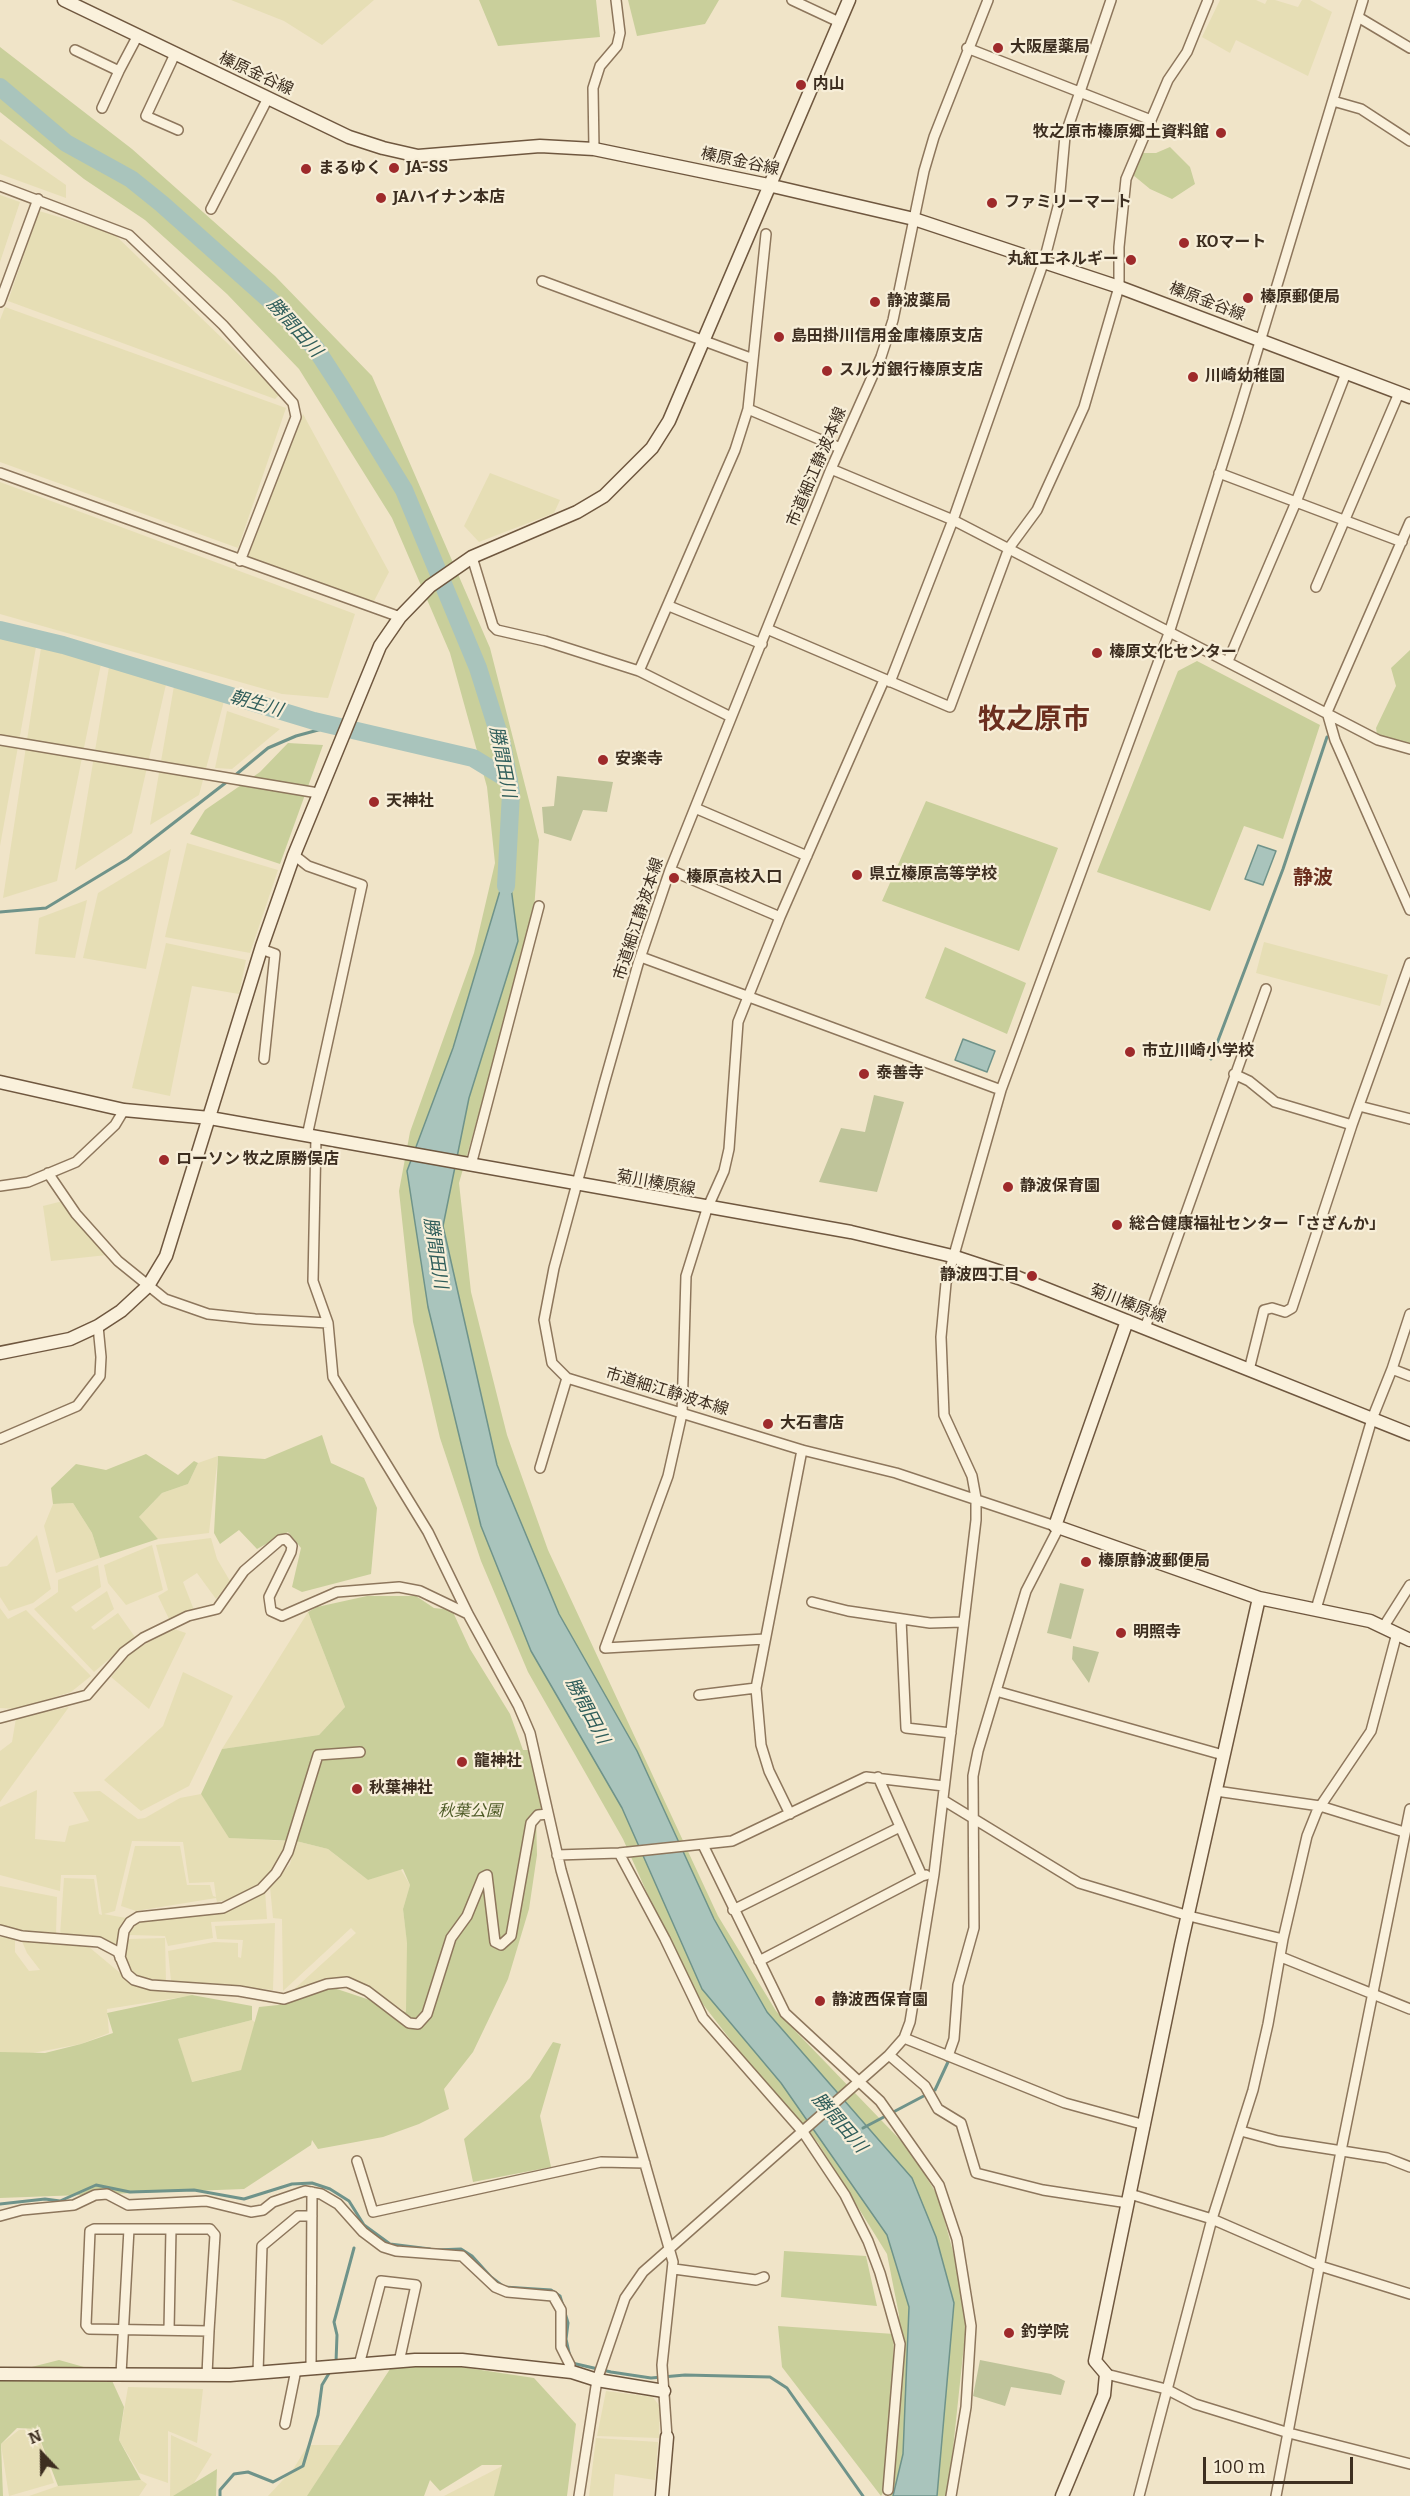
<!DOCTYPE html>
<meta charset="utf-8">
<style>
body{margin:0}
#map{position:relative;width:1410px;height:2496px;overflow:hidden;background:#f0e4c8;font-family:Bitter,serif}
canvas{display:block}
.north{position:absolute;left:12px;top:2424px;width:60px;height:60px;-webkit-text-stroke:4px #f7eed8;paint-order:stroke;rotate:338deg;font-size:16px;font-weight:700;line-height:24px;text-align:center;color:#3d2e20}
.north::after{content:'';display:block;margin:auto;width:21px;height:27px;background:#3d2e20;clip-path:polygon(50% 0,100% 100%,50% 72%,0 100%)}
.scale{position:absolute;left:1203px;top:2457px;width:150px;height:27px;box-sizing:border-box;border:3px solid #3d2e20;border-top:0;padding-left:8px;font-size:18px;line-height:21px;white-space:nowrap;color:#3d2e20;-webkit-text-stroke:4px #f7eed8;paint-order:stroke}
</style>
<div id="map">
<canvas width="1410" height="2496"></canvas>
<div class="north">N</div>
<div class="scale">100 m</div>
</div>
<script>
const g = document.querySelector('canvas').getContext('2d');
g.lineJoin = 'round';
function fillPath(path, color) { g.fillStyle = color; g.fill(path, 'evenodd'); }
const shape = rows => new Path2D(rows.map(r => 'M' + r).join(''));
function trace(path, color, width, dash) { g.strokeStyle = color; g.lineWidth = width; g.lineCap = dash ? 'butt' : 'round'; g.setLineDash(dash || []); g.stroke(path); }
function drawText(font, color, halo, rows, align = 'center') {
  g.font = font + ' Bitter,"Noto Sans JP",serif'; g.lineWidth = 4.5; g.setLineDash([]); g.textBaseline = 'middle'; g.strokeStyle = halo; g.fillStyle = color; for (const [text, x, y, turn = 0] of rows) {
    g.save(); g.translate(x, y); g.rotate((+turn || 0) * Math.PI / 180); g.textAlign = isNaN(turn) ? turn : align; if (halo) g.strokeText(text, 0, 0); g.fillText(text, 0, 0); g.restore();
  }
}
fillPath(shape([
 [231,0,374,0,322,45,284,21],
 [1220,0,1256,0,1265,4,1267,0,1275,0,1298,7,1302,0,1310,0,1332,12,1308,76,1236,40,1230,53,1202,37],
 [0,139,66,185,66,198,0,174],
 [0,195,20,202,0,262],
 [39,211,113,233,280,394,275,399,8,301],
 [5,307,286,408,238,548,0,462,0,320],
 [303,414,389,572,373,603,248,557],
 [490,473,560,500,554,513,479,542,464,526],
 [0,482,355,614,328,698,282,694,0,614],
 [0,636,36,647,0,846],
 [41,648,102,659,57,881,3,898],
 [109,667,167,680,132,833,75,870],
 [174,686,224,701,199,795,150,825],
 [227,711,280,729,232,769,215,768],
 [187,843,278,870,250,953,165,937],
 [171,849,146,969,83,958,98,893],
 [87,900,75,958,35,954,39,918],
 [1264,942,1388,975,1380,1006,1256,973],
 [166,943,246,960,239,994,192,986,170,1096,132,1088],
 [63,1201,107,1255,51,1261,43,1206],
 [218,1456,209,1533,158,1539,138,1518,162,1493,188,1484,198,1463],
 [73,1503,92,1533,100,1558,56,1573,44,1526,53,1504],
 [37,1535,51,1589,33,1603,9,1611,0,1597,0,1567,7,1566],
 [211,1538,217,1559,230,1581,216,1599,197,1573,183,1582,194,1610,169,1619,158,1596,168,1590,156,1545],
 [152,1545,163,1590,126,1605,108,1583,104,1565],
 [98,1565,101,1587,71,1607,76,1612,107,1591,114,1609,91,1627,94,1630,118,1613,135,1637,94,1672,34,1609,58,1592,58,1580],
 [0,1608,8,1619,26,1610,91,1676,71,1692,17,1709,0,1708],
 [308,1612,345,1707,319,1735,222,1749],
 [171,1628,186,1633,149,1709,111,1677,131,1653],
 [183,1672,233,1696,189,1786,141,1811,104,1780,163,1726],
 [69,1707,0,1802,0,1751,12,1742,16,1718],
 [37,1790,35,1839,65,1842,69,1826,89,1821,73,1792,100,1791,138,1819,145,1818,180,1798,201,1794,232,1838,288,1841,282,1857,268,1877,237,1898,217,1902,216,1898,136,1911,121,1906,135,1846,180,1846,187,1885,210,1885,213,1896,216,1897,214,1882,189,1883,183,1842,132,1841,115,1911,104,1914,126,1918,117,1948,60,1935,64,1878,94,1879,99,1914,102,1915,96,1875,61,1875,60,1891,0,1875,0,1807],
 [296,1841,328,1849,368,1880,400,1868,410,1885,403,1909,411,1974,406,2012,353,1979,336,1978,291,1992,356,1933,351,1928,283,1991,282,1919,273,1918,270,1887,290,1864],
 [0,1886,57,1897,56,1935,0,1929],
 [265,1891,267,1919,211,1922,213,1938,168,1946,165,1936,129,1935,130,1926,139,1920,219,1910],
 [275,1923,273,1990,171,1981,168,1951,214,1942,238,1943,238,1957,241,1958,243,1940,217,1939,215,1926],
 [0,1937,15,1938,15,1952,29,1971,40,1970,27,1953,21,1939,89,1947,131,1982,151,1990,195,1995,107,2009,109,2033,81,2044,27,2054,0,2103],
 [165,1938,166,1981,138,1978,125,1962,128,1939],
 [252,2020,256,2023,241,2070,191,2082,178,2039],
 [128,2387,203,2389,197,2443,168,2431,168,2483,139,2473,119,2440],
 [606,2391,653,2397,660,2407,659,2438,597,2436],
 [36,2429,54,2483,9,2496,1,2444,19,2430],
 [171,2435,212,2454,186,2496,170,2496],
 [596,2438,658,2442,655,2480,615,2474,613,2496,589,2496],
 [308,2445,344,2445,308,2496,268,2496,294,2468],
 [506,2464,498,2496,444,2496],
 [141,2480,147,2484,139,2496,29,2496,58,2486]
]), '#e6deb5');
fillPath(shape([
 [479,0,596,0,600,37,498,46],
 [628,0,719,0,705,24,637,36],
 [0,47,132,149,275,276,372,376,490,648,539,840,533,925,459,1183,471,1292,507,1435,548,1550,718,1916,776,2011,909,2149,938,2196,968,2307,948,2496,890,2496,901,2388,899,2315,887,2254,818,2143,743,2056,688,1985,623,1839,528,1672,481,1561,440,1438,413,1322,399,1191,410,1132,474,953,495,863,487,787,450,653,392,518,299,369,227,294,145,220,84,179,0,112],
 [1170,147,1190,167,1195,184,1172,199,1150,189,1133,175,1141,153,1156,153],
 [1410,650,1410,748,1378,740,1376,728,1396,686,1391,668],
 [1197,661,1320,725,1283,839,1244,826,1210,911,1097,872,1178,671],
 [288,743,323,745,280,864,190,834,205,810,260,772],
 [926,801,1058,848,1019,951,882,901],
 [945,947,1026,983,1007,1034,925,998],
 [322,1435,331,1463,364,1478,377,1508,371,1574,302,1592,292,1587,301,1548,288,1532,257,1549,239,1530,220,1544,214,1533,218,1456,265,1459],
 [146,1454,178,1475,194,1461,198,1463,188,1484,162,1493,139,1517,158,1539,100,1558,92,1533,73,1503,53,1504,51,1488,76,1464,106,1470],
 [367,1596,416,1596,434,1608,452,1610,470,1649,510,1714,523,1750,534,1750,548,1814,536,1816,537,1855,529,1909,508,1979,473,2052,444,2089,449,2109,419,2124,383,2137,318,2149,312,2140,311,2145,244,2189,0,2198,0,2052,45,2053,81,2044,113,2033,107,2013,192,1995,252,2006,252,2020,178,2039,192,2082,241,2070,259,2007,278,2005,331,1987,406,2012,407,1943,403,1909,410,1885,403,1869,368,1880,328,1849,296,1841,229,1838,201,1794,222,1749,319,1735,345,1707,308,1612,317,1607],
 [553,2042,561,2044,540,2116,551,2167,473,2182,464,2139,530,2078],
 [784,2251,866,2256,877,2306,781,2297],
 [778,2326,894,2334,889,2483,881,2496,782,2367],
 [59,2360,109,2374,124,2407,119,2440,141,2480,58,2486,36,2429,17,2428,1,2444,3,2496,0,2496,0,2375],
 [392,2366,461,2367,534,2378,576,2424,567,2496,494,2496,502,2465,482,2465,440,2491,430,2480,424,2496,307,2496],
 [217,2469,216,2496,173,2496]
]), '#c9cf9b');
fillPath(shape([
 [557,776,613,782,607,812,583,810,571,841,544,833,542,807,554,806],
 [874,1095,904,1102,877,1192,819,1182,841,1128,865,1132],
 [1060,1583,1084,1589,1071,1639,1047,1633],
 [1073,1646,1099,1652,1089,1683,1072,1659],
 [980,2360,1051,2374,1065,2381,1061,2395,1011,2387,1005,2406,973,2396]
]), '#bfc49a');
const water = shape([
 [1258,845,1276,851,1263,885,1245,879,1258,845],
 [508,864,518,941,469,1098,443,1226,497,1465,559,1614,637,1751,714,1919,767,2012,912,2178,936,2237,954,2303,937,2496,893,2496,903,2454,909,2307,887,2235,781,2083,702,1989,622,1808,531,1651,481,1526,428,1307,407,1171,453,1048,508,864],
 [963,1039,995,1051,987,1072,955,1060,963,1039]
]);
fillPath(water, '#a9c4bc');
trace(water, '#6f938a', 1.5);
trace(shape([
 [233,777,268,748,296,736,333,726],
 [0,912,46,908,127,859,228,781],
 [1211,1059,1283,869,1327,737],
 [863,2128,935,2090,948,2062],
 [0,2204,45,2199,60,2201,96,2185,130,2192,194,2190,244,2199,292,2184,312,2183,330,2189,349,2201,364,2225,390,2244,430,2249],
 [436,2250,461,2249,472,2256,491,2277,504,2287,551,2290,560,2296,568,2323,566,2339,570,2357],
 [336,2362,337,2335,334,2322,354,2248],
 [572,2363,611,2372,651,2378,685,2375,770,2377,787,2388,863,2496],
 [220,2496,220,2490,234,2474,248,2472,273,2482,303,2466,318,2415,322,2385,331,2370]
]), '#6f938a', 3);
trace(shape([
 [0,87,66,143,131,179,162,204,273,303,316,349,342,389,404,490,478,668,502,744,511,793,506,886],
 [0,630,63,645,314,721,473,758,509,780]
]), '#a9c4bc', 18);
const street = shape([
 [792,0,839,22],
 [988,0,934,137,924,171,893,320,881,357,831,469,670,870,638,964,604,1084,554,1268,544,1320,552,1363,567,1378,802,1450,896,1473,1055,1526],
 [1358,17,1410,48],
 [967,48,1151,120],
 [75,50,119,71,137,37],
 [175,54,146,116,178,130],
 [1333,101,1361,109,1410,141],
 [102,108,119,71],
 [594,149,593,88,600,66,617,46,620,33,616,0],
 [0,186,129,235,223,325,293,403,296,417,240,561],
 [211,209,268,98],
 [542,281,753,359],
 [0,302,38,199],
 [748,409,840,448],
 [831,469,953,520,1378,740,1410,749],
 [0,473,400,617],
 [1219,473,1402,542],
 [1410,522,1327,712,1335,740,1410,910],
 [472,557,493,626,497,630,545,641,639,671,731,717],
 [1316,587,1399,393],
 [669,606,762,644],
 [767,629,950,707,1009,548,1037,510,1084,407,1119,287,1119,247,1126,179,1168,80,1187,52,1208,0],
 [1228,661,1296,502,1346,373],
 [639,671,735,450,748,409,766,234],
 [890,682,953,520,1044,261,1059,203,1065,136,1111,0],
 [0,740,318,793],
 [695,808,807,856],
 [294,855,308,866,362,885,307,1136],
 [670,870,780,917],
 [261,949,275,954,264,1059],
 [641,957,1001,1090],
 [1234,1074,1249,1081,1275,1102,1352,1125],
 [1359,1106,1410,1119],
 [316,1138,313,1281,328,1323,333,1377,428,1532,468,1614,518,1705,530,1733,561,1870,673,2262,662,2365,667,2437],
 [471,1165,539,906],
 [48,1173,76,1214,118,1261,165,1299,208,1314,255,1319,328,1323],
 [0,1186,28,1182,76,1162,115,1125,124,1110],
 [1145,1328,1266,989],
 [1392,1369,1410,1376],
 [1249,1370,1264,1310,1272,1308,1285,1312,1292,1308,1352,1125,1410,963],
 [0,1439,77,1406,100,1376,101,1357,98,1326],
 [540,1468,567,1378],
 [812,1602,848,1611,930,1623,962,1622],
 [1316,1609,1372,1419,1392,1369,1410,1314],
 [901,1619,906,1728,951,1733],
 [1384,1626,1410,1585],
 [765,1639,605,1648,668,1476,682,1414,686,1276,707,1209,724,1171,729,1149,738,1022,780,917,884,680],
 [996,1691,1223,1755],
 [699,1695,756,1688],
 [0,1718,87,1695,124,1652,143,1638,188,1616,217,1609,244,1571,280,1540,286,1539,292,1546,291,1552,269,1597,271,1611,282,1616,337,1592,399,1587,420,1591,468,1614],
 [878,1777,922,1876,926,1875],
 [1216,1791,1320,1806,1404,1832],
 [943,1800,1079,1883,1189,1916,1283,1939],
 [790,1814,769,1771,761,1745,756,1688,802,1450],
 [703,1845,785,2013,880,2101,939,2185,957,2239,971,2326,966,2407,951,2496],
 [619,1853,665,1939,703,2018,803,2132,845,2195,868,2241,880,2273,900,2344,888,2490],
 [557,1855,619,1853,732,1841,866,1777,944,1786],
 [733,1910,900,1827],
 [0,1930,22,1936,99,1942,118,1952,127,1974,134,1980,151,1985,239,1991,284,1999,327,1984,347,1982,367,1991,409,2023,418,2024,427,2014,451,1938,467,1916,483,1877,487,1875,495,1942,501,1945,511,1936,531,1823,538,1815,548,1814],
 [1281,1957,1410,2009],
 [120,1958,124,1931,130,1922,138,1917,223,1908,261,1889,276,1873,288,1852,318,1755,360,1752],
 [759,1961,922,1876],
 [904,2038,1065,2103,1145,2125],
 [889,2055,925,2086,938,2109,961,2123,976,2173,1043,2190,1128,2203],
 [948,2056,954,2039,958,1985,974,1928,973,1776,978,1751,1026,1591,1059,1527],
 [1241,2131,1278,2141,1387,2158,1410,2167],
 [357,2161,373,2212,601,2162,645,2163],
 [1130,2194,1212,2219,1320,2266,1410,2294],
 [0,2216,22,2210,74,2205,95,2195,107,2194,128,2205,206,2201,251,2212,263,2210,273,2202,305,2191,321,2194,338,2204,363,2232,383,2247,396,2251,462,2256,495,2287,507,2292,553,2296,561,2310,561,2347,570,2365,568,2372],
 [674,2269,756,2280,764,2277],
 [169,2330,171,2229],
 [359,2365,381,2281,416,2285,399,2362],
 [311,2369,312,2192],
 [258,2373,262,2246,298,2216,312,2216],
 [121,2374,129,2229],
 [1106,2374,1166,2389,1195,2404,1289,2433,1410,2464],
 [207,2375,209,2331,215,2235,210,2229,94,2229,90,2231,86,2325,89,2329,209,2331],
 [285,2424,296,2370],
 [579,2496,597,2380,625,2298,643,2272,889,2055,904,2038,910,2022,934,1874,976,1520,976,1498,972,1476,944,1415,941,1337,946,1283,1001,1090,1169,633,1237,418,1363,0],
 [1139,2496,1212,2219,1253,2090,1268,2024,1283,1939,1307,1836,1317,1811,1371,1731,1397,1633],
 [1276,2496,1341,2151,1410,1809]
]);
const secondary = shape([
 [64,0,349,137,383,148,418,156,540,146,594,149,768,185,914,219,1119,287,1410,397],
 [0,1082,124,1110,210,1118,851,1232,952,1256,1019,1278,1410,1434],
 [1127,1321,1055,1526,1259,1598,1370,1621,1410,1640],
 [0,1353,70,1339,98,1326,121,1311,148,1286,166,1256,262,946,294,855,380,646,400,617,430,586,472,557,577,512,604,496,652,448,669,421,849,0],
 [0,2374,230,2375,415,2360,462,2360,572,2372,597,2380,664,2391],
 [662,2496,667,2437],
 [1062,2496,1104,2395,1106,2374,1095,2361,1181,1945,1259,1598]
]);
trace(street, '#8d765c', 12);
trace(secondary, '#6f573f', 15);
trace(street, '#faf1dc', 9);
trace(secondary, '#faf1dc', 12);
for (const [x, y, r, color] of [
 [998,48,6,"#9e2a2b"],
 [801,85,6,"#9e2a2b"],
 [1221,133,6,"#9e2a2b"],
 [394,168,6,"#9e2a2b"],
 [306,169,6,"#9e2a2b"],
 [381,198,6,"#9e2a2b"],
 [992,203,6,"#9e2a2b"],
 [1184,243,6,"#9e2a2b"],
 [1131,260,6,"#9e2a2b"],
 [1248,298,6,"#9e2a2b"],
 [875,302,6,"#9e2a2b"],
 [779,337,6,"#9e2a2b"],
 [827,371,6,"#9e2a2b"],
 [1193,377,6,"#9e2a2b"],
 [1097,653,6,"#9e2a2b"],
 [603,760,6,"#9e2a2b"],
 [374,802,6,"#9e2a2b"],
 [857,875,6,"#9e2a2b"],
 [674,878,6,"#9e2a2b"],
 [1130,1052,6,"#9e2a2b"],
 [864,1074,6,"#9e2a2b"],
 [164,1160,6,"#9e2a2b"],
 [1008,1187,6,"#9e2a2b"],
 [1117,1225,6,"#9e2a2b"],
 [1032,1276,6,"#9e2a2b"],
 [768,1424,6,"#9e2a2b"],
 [1086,1562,6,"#9e2a2b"],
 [1121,1633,6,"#9e2a2b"],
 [462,1762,6,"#9e2a2b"],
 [357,1789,6,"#9e2a2b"],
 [820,2001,6,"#9e2a2b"],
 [1009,2333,6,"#9e2a2b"]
]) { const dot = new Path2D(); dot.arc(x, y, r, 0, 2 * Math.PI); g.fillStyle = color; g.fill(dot); trace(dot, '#f7eed8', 2); }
drawText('bold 16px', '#3d2e20', '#f7eed8', [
 ["大阪屋薬局",1010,48],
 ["内山",813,85],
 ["牧之原市榛原郷土資料館",1209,133,"right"],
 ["JA-SS",406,168],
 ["まるゆく",318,169],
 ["JAハイナン本店",393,198],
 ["ファミリーマート",1004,203],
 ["KOマート",1196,243],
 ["丸紅エネルギー",1119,260,"right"],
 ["榛原郵便局",1260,298],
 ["静波薬局",887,302],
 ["島田掛川信用金庫榛原支店",791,337],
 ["スルガ銀行榛原支店",839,371],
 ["川崎幼稚園",1205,377],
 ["榛原文化センター",1109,653],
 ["安楽寺",615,760],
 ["天神社",386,802],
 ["県立榛原高等学校",869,875],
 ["榛原高校入口",686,878],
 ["市立川崎小学校",1142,1052],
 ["泰善寺",876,1074],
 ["ローソン 牧之原勝俣店",176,1160],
 ["静波保育園",1020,1187],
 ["総合健康福祉センター「さざんか」",1129,1225],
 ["静波四丁目",1020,1276,"right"],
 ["大石書店",780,1424],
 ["榛原静波郵便局",1098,1562],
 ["明照寺",1133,1633],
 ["龍神社",474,1762],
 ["秋葉神社",369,1789],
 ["静波西保育園",832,2001],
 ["釣学院",1021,2333]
], 'left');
drawText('16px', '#3d2e20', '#f7eed8', [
 ["榛原金谷線",256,74,25],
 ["榛原金谷線",740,162,12],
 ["榛原金谷線",1207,302,21],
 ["市道細江静波本線",817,467,-67],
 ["市道細江静波本線",639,919,-72],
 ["菊川榛原線",656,1183,10],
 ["菊川榛原線",1128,1304,21],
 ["市道細江静波本線",667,1392,17]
]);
drawText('italic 16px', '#4d5a26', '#f7eed8', [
 ["秋葉公園",470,1812]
]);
drawText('italic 18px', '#2f5d5a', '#f7eed8', [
 ["勝間田川",294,328,48],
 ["朝生川",256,704,16],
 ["勝間田川",502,762,79],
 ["勝間田川",435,1253,81],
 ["勝間田川",587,1711,62],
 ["勝間田川",839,2123,49]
]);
drawText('bold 20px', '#6b2e1e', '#f7eed8', [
 ["静波",1313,878]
]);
drawText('bold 28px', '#6b2e1e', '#f7eed8', [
 ["牧之原市",1034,720]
]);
</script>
